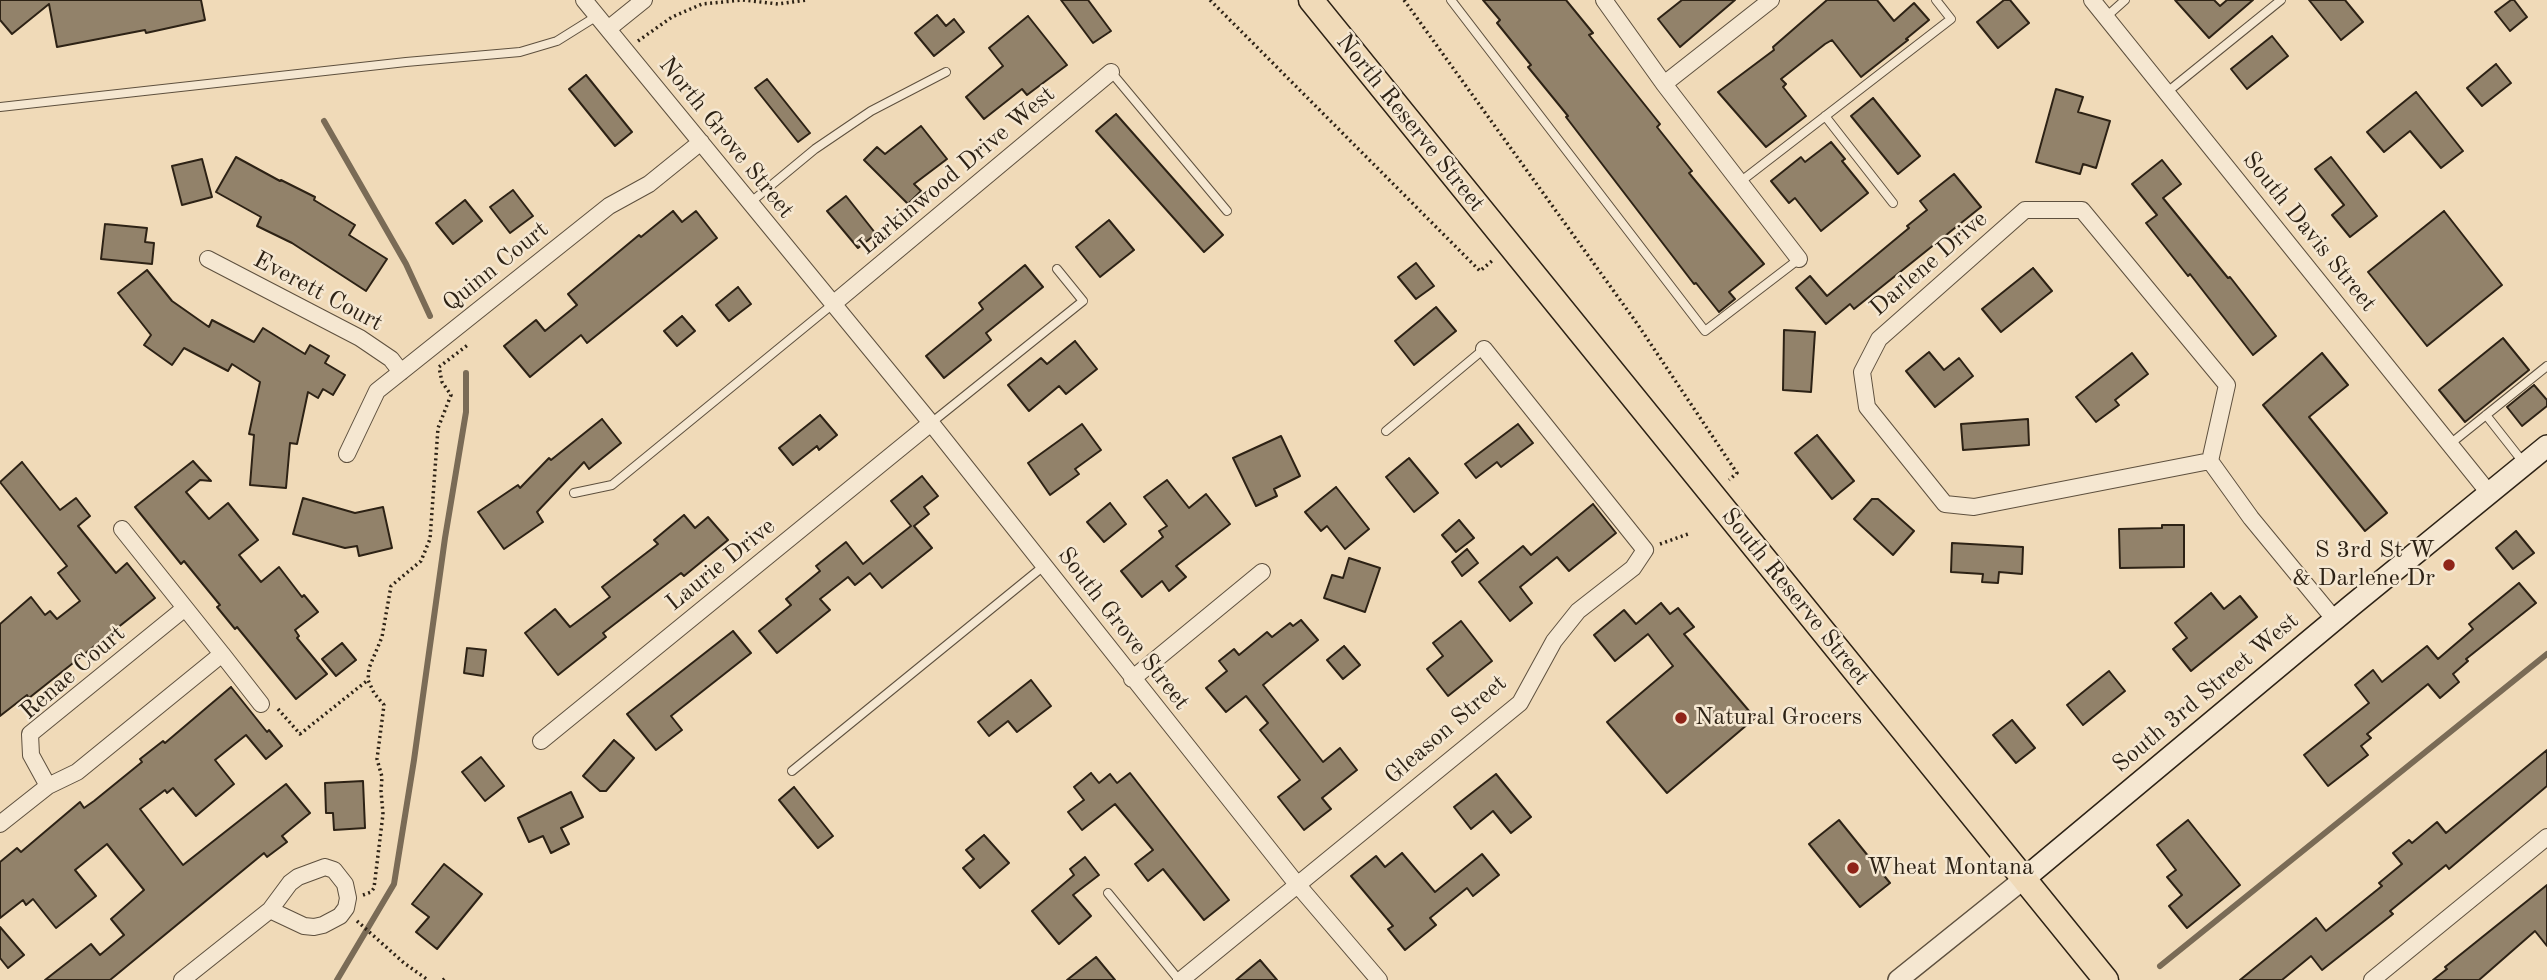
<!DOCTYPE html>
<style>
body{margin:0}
canvas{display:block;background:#f0dab8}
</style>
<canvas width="2547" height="980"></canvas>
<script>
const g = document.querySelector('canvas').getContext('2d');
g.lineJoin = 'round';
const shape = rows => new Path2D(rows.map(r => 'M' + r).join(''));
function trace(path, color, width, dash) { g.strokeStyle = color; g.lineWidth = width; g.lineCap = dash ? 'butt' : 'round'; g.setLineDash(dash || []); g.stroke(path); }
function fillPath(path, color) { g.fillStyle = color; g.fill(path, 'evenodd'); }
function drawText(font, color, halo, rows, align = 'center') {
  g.font = font + ' "Old Standard TT",serif'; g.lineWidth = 5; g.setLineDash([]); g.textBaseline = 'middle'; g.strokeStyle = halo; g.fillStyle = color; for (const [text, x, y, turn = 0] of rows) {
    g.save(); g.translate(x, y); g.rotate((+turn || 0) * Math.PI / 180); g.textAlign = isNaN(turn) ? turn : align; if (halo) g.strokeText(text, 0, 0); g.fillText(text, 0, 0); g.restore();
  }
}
trace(shape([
 [324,121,406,264,430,316],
 [2160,966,2547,654],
 [337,980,394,884,414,760,445,538,466,412,466,373]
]), '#7a6b56', 6);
const building = shape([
 [0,0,201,0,205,20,146,33,145,30,57,47,49,4,12,34,0,20,0,0],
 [1061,0,1088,0,1111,31,1093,43,1061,0],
 [1483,0,1566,0,1593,33,1589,35,1660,124,1657,127,1692,171,1689,173,1764,264,1729,292,1735,299,1719,312,1696,283,1694,284,1566,117,1568,116,1528,67,1531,65,1497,23,1500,20,1483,0],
 [1682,0,1735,0,1680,47,1658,19,1682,0],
 [1827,0,1877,0,1894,21,1914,3,1929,20,1906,39,1908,40,1861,77,1832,40,1825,44,1781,79,1786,84,1783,87,1806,116,1766,147,1718,92,1774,50,1773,47,1827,0],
 [2004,0,2010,0,2029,23,1998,48,1977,22,2004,0],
 [2175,0,2214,0,2220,6,2227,0,2253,0,2209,38,2175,0],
 [2309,0,2345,0,2363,22,2341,40,2309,0],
 [2511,0,2514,0,2527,17,2510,31,2495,12,2511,0],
 [937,15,946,26,954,19,964,32,934,56,915,33,937,15],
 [1028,16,1067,65,1027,95,1022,89,984,119,966,97,1003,66,989,48,1028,16],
 [2272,36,2288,56,2247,89,2231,69,2272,36],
 [2496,64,2511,83,2482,106,2467,88,2496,64],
 [586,75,632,132,615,146,569,89,586,75],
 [767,79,810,133,798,142,755,88,767,79],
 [2056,89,2083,97,2078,112,2110,121,2096,168,2083,164,2080,174,2036,162,2056,89],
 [2416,92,2463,151,2441,168,2410,131,2384,152,2367,132,2416,92],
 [1873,98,1920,156,1898,174,1851,116,1873,98],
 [1116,114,1223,235,1204,252,1096,131,1116,114],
 [921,126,947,159,914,184,921,191,908,204,864,160,877,147,885,154,921,126],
 [1831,142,1845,159,1842,161,1868,193,1821,231,1795,198,1789,203,1771,181,1801,157,1805,162,1831,142],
 [236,157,280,181,281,180,315,197,314,200,355,225,349,235,387,259,366,291,292,243,257,226,261,217,216,192,236,157],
 [2331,157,2377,216,2350,237,2332,215,2344,205,2315,169,2331,157],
 [202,159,212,197,182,205,172,166,202,159],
 [2162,160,2181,184,2163,198,2228,278,2230,277,2276,336,2253,355,2190,274,2188,276,2146,223,2157,215,2132,184,2162,160],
 [1954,174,1981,207,1854,309,1850,304,1826,324,1796,288,1810,276,1827,296,1909,228,1907,226,1927,210,1920,201,1954,174],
 [513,190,533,216,510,233,490,207,513,190],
 [846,196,876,234,858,248,827,211,846,196],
 [465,200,482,221,453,244,436,223,465,200],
 [673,211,682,222,696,211,717,238,587,343,581,335,530,377,504,346,536,320,545,331,577,305,568,294,639,235,641,237,673,211],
 [2444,211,2502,285,2427,346,2368,272,2444,211],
 [1109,220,1134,250,1100,277,1076,247,1109,220],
 [105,224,147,228,145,242,154,243,152,264,101,259,105,224],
 [1416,263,1434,286,1416,299,1398,277,1416,263],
 [1025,265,1043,287,986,333,991,340,944,378,926,356,983,309,979,303,1025,265],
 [2033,268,2052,291,2001,332,1982,309,2033,268],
 [147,270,172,301,209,327,212,320,254,342,263,328,305,354,310,345,329,356,325,363,345,375,333,395,323,389,318,398,308,392,297,444,290,443,286,488,250,485,254,435,249,434,260,382,232,364,228,371,184,348,172,365,144,345,151,335,118,293,147,270],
 [738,287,751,304,729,321,716,305,738,287],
 [1436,307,1456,331,1414,365,1395,341,1436,307],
 [682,316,695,331,677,346,664,331,682,316],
 [1784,330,1815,332,1811,392,1783,390,1784,330],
 [2503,338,2529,370,2465,422,2439,390,2503,338],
 [1075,341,1097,369,1066,394,1059,386,1029,411,1008,385,1041,358,1047,364,1075,341],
 [1929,352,1944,370,1959,358,1973,376,1935,407,1906,371,1929,352],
 [2132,353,2148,374,2115,400,2119,405,2096,422,2076,397,2132,353],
 [2322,353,2348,385,2309,417,2387,513,2365,531,2263,405,2322,353],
 [2534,385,2547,400,2547,406,2522,426,2507,407,2534,385],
 [820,415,837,435,819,450,817,446,793,465,779,448,820,415],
 [602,419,621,443,589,469,584,462,537,512,543,522,504,549,478,512,518,485,520,488,549,458,551,460,602,419],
 [2028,419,2029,445,1963,450,1961,424,2028,419],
 [1082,424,1101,450,1075,469,1079,474,1050,495,1028,463,1082,424],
 [1518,424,1533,443,1501,467,1497,462,1476,478,1465,464,1518,424],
 [1817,435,1854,481,1832,499,1795,453,1817,435],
 [1281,436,1300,476,1274,489,1277,496,1256,506,1233,458,1281,436],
 [1409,458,1438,493,1414,512,1386,477,1409,458],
 [193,461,211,481,200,480,186,492,209,519,228,503,258,540,239,555,261,582,279,567,302,597,304,595,318,612,295,630,299,636,297,638,327,674,296,699,237,627,235,629,217,607,220,605,184,561,181,564,135,507,193,461],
 [22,462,60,510,76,498,90,516,78,526,116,573,127,563,155,598,29,698,27,695,0,716,0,624,31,597,45,615,50,611,57,619,80,601,58,573,67,566,0,482,22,462],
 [922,476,938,496,924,507,929,514,914,526,932,548,882,588,870,573,855,585,848,577,820,599,830,610,777,653,759,631,791,605,786,599,820,571,816,566,846,542,863,564,911,526,891,501,922,476],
 [1167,480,1189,508,1206,494,1230,524,1176,566,1186,577,1169,591,1162,581,1142,597,1121,571,1163,537,1159,531,1167,526,1144,497,1167,480],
 [1336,487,1369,529,1345,549,1327,526,1321,531,1305,512,1336,487],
 [303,498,355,513,383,507,392,548,359,556,357,546,345,548,293,534,303,498],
 [1872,499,1878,499,1914,531,1893,555,1854,519,1872,499],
 [1110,503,1126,524,1104,542,1087,522,1110,503],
 [1593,504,1616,533,1569,571,1557,557,1520,587,1532,603,1510,621,1479,582,1523,546,1531,555,1593,504],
 [684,515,695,528,708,517,728,540,684,576,681,573,603,633,606,637,558,675,525,633,555,609,570,627,610,597,602,587,658,544,654,540,684,515],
 [1459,520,1474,538,1456,552,1442,535,1459,520],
 [2162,525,2184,525,2184,567,2120,568,2119,529,2162,528,2162,525],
 [2516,531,2534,553,2513,569,2496,548,2516,531],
 [1952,543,2023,547,2022,574,1999,572,1998,583,1982,582,1983,574,1951,572,1952,543],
 [1467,549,1478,563,1462,576,1452,562,1467,549],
 [1349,558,1380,568,1365,612,1324,598,1332,575,1343,578,1349,558],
 [2519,583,2536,603,2466,659,2468,661,2453,674,2459,682,2440,698,2428,684,2367,734,2371,738,2361,746,2368,755,2328,786,2304,755,2369,703,2355,685,2373,670,2382,682,2427,646,2438,659,2473,629,2469,624,2519,583],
 [2211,593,2224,609,2240,596,2257,617,2191,671,2173,649,2187,638,2175,623,2211,593],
 [1661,603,1670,614,1678,608,1694,627,1684,634,1755,718,1667,793,1607,722,1673,666,1648,634,1615,661,1594,635,1624,610,1636,624,1661,603],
 [1301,620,1318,640,1263,685,1323,762,1340,748,1357,770,1322,798,1331,809,1304,830,1278,797,1300,780,1260,730,1268,723,1246,696,1226,712,1206,688,1227,671,1219,661,1234,649,1239,655,1267,632,1272,637,1290,623,1293,626,1301,620],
 [1461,621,1492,661,1448,696,1427,669,1443,656,1433,643,1461,621],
 [733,631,751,653,671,716,682,730,656,750,627,714,733,631],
 [342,643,356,660,336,676,322,659,342,643],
 [1344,646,1360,665,1343,679,1327,660,1344,646],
 [467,648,486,650,483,676,464,673,467,648],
 [2109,671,2125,691,2083,725,2067,705,2109,671],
 [1031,680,1051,706,1017,732,1008,721,989,736,978,722,1031,680],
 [231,687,267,732,269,730,282,746,266,759,246,735,215,760,234,784,196,816,173,788,167,793,165,790,140,809,183,865,286,784,310,813,282,836,287,842,267,857,264,853,110,980,45,980,91,944,100,955,124,935,111,919,144,890,107,844,75,870,96,896,56,928,33,899,26,905,23,900,0,918,0,862,17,848,21,852,80,802,84,808,94,801,142,762,140,759,163,741,165,743,231,687],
 [2012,720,2035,748,2016,763,1993,735,2012,720],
 [614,740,634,758,606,791,600,791,583,776,614,740],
 [2547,750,2547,786,2449,869,2446,865,2390,911,2393,914,2322,970,2311,956,2282,980,2240,980,2316,918,2326,931,2382,886,2379,883,2402,864,2393,853,2409,840,2412,843,2437,822,2446,833,2547,750],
 [481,757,504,786,485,801,462,772,481,757],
 [1091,773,1099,783,1110,774,1117,783,1130,773,1229,900,1204,920,1163,869,1148,881,1135,864,1153,850,1115,804,1082,830,1068,812,1084,800,1074,787,1091,773],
 [1496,774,1531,817,1511,833,1493,811,1471,829,1454,807,1496,774],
 [363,781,365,828,334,830,333,813,326,813,325,783,363,781],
 [794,787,833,836,818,848,779,800,794,787],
 [571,792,583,817,561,828,569,844,551,853,543,836,529,842,518,818,571,792],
 [1839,820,1890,883,1860,907,1809,844,1839,820],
 [2188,820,2240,885,2187,928,2169,906,2182,895,2167,877,2176,870,2157,845,2188,820],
 [984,835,1009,863,980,888,963,868,974,859,966,850,984,835],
 [1402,853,1435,892,1482,854,1499,875,1473,896,1467,888,1430,918,1436,925,1405,950,1388,929,1393,926,1351,876,1376,856,1385,867,1402,853],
 [1085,857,1099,875,1073,895,1091,916,1059,944,1032,911,1074,875,1070,869,1085,857],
 [444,864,482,894,437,949,416,932,429,917,412,904,444,864],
 [2547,885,2547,946,2535,931,2479,980,2433,980,2447,969,2445,967,2547,885],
 [0,927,24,955,8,968,0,958,0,927],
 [1096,957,1115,980,1067,980,1096,957],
 [1260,960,1277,980,1236,980,1260,960]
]);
fillPath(building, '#92826a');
trace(building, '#2d2215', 2);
const service = shape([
 [1451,0,1705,331,1799,259],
 [2106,17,2125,0],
 [1111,72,1227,211],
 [2166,93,2281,0],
 [0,107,406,62,520,52,557,41,597,16],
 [1825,116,1893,203],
 [1740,182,1951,19,1936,0],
 [751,202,815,149,871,111,946,72],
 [2486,415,2523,462],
 [931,423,1083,301,1057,269],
 [1386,431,1484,349],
 [2450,444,2547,366],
 [574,493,612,485,833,304],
 [792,771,1045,565],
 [1108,893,1179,980]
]);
const minor = shape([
 [584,0,931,423,1296,883,1379,980],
 [1604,0,1664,84,1799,259],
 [2092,0,2489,493],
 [608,29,644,0],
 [1664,84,1771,0],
 [2025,210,2082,210,2227,385,2210,461,1974,507,1945,504,1867,407,1862,372,1879,339,2025,210],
 [208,259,360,338,391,359,401,372],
 [833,304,1111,72],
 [347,454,377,391,609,206,649,184,701,142],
 [2210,461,2251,518,2335,620],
 [122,529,222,654,77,772,48,786,31,755,30,734,185,608],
 [222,654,261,704],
 [1132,679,1262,572],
 [541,741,931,423],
 [0,824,48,786],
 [325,867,334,870,345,884,348,898,346,908,340,916,323,925,314,927,304,926,270,910,290,883,298,877,325,867],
 [182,980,270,910],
 [1181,980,1520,703,1554,641,1578,611,1633,568,1645,550,1484,349],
 [2372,980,2547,837]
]);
const tertiary = shape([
 [1898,980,2025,878]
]);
const secondary = shape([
 [2025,878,2351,606,2547,446]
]);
const trunk = shape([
 [1311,0,2106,980]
]);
trace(service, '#5e503e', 10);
trace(minor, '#5e503e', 18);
trace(tertiary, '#5e503e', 22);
trace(secondary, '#2d2215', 24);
trace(trunk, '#2d2215', 27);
trace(shape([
 [1210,0,1480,271,1493,260],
 [1404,0,1636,322,1737,473,1729,480],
 [638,41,672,17,702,4,743,0,778,4,807,0],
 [1660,544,1688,534],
 [278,709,300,734,368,680],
 [363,895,371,892,374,888,383,814,381,791,382,777,377,759,384,705,374,693,368,680,369,668,382,637,391,586,421,561,430,539,438,428,451,395,442,382,439,367,469,344],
 [357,921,404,963,428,980],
 [443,980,447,977]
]), '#2d2215', 3.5, [2, 3.5]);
trace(service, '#f5e7d1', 8);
trace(minor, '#f5e7d1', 16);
trace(tertiary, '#f5e7d1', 19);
trace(secondary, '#f5e7d1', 21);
trace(trunk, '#f0dab8', 24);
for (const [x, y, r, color] of [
 [2449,565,7,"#8f2418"],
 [1681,718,7,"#8f2418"],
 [1853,868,7,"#8f2418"]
]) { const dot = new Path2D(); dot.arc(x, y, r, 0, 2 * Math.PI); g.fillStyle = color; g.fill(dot); trace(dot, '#f5e7d1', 2.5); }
drawText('24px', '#2d2215', '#f5e7d1', [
 ["North Reserve Street",1410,123,51],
 ["North Grove Street",726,138,51],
 ["Larkinwood Drive West",957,171,-40],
 ["South Davis Street",2309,232,51],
 ["Darlene Drive",1929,264,-41],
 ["Quinn Court",496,267,-39],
 ["Everett Court",318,292,28],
 ["Laurie Drive",721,565,-39],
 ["South Reserve Street",1795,597,51],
 ["South Grove Street",1123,629,52],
 ["Renae Court",73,673,-41],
 ["South 3rd Street West",2206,693,-40],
 ["Gleason Street",1446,730,-41]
]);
drawText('24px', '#2d2215', '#f5e7d1', [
 ["S 3rd St W",2435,551,"right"],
 ["& Darlene Dr",2435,579,"right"],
 ["Natural Grocers",1695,718],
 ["Wheat Montana",1867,868]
], 'left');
</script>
